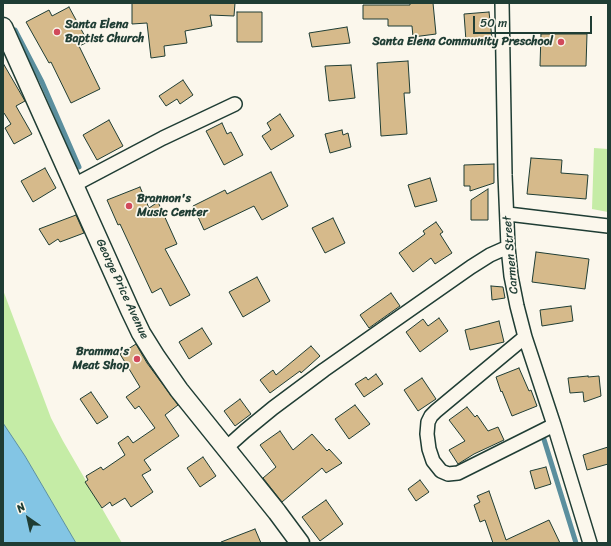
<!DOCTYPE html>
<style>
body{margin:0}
#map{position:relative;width:611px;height:546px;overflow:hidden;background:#fbf7ec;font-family:Sriracha,sans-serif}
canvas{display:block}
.frame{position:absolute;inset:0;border:4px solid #1f3d34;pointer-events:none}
.north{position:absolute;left:8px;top:498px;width:40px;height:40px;-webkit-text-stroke:3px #fbf7ec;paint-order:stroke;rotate:326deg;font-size:11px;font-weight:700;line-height:16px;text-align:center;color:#1f3d34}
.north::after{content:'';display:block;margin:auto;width:14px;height:18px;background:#1f3d34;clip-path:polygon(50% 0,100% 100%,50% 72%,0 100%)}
.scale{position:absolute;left:473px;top:16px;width:119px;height:18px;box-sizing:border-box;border:2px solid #1f3d34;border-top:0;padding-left:5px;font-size:12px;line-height:14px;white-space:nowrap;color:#1f3d34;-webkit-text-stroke:3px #fbf7ec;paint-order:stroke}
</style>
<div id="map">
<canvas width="611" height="546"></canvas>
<div class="frame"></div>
<div class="north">N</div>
<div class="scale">50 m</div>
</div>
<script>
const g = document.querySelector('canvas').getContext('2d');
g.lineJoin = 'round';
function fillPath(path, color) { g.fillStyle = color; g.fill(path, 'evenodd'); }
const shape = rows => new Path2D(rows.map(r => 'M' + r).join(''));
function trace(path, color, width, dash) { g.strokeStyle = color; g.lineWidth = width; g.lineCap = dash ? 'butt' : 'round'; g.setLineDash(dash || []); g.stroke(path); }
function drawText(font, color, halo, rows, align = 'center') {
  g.font = font + ' Sriracha,sans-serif'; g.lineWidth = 3.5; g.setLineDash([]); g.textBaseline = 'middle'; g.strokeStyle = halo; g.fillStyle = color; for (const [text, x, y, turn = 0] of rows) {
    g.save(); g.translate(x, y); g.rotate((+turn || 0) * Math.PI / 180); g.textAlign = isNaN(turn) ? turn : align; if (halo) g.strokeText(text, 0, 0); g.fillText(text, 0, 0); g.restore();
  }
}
fillPath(shape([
 [594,148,608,149,608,212,592,209],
 [3,290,51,418,63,441,122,543,76,543,25,456,3,423]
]), '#c5eca6');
const water = shape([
 [3,423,25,456,76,543,3,543,3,423]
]);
fillPath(water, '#83c5e4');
trace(water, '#5b8f9e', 1);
trace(shape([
 [15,30,42,82,79,167],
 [542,433,576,543]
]), '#5b8f9e', 5);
const building = shape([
 [132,3,235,3,234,16,210,15,212,26,185,31,187,43,164,46,165,56,151,58,147,23,132,24,132,3],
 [410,3,433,3,436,34,413,37,412,26,388,26,388,19,363,19,363,5,410,5,410,3],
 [69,7,88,42,79,46,100,89,71,103,51,62,49,63,26,22,49,10,52,16,69,7],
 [237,12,262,12,262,42,237,42,237,12],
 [489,12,492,38,466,41,464,14,489,12],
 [347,27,350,43,312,47,309,33,347,27],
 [541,34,587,34,586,66,540,66,541,34],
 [408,61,410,93,404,93,407,134,381,136,377,63,408,61],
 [3,63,25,101,16,106,32,134,14,144,5,128,11,124,4,113,3,114,3,63],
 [351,65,355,98,329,101,325,66,351,65],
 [183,80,193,95,180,104,177,99,166,106,159,96,183,80],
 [280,114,294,136,271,150,262,136,271,130,267,123,280,114],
 [109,120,123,146,97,160,83,135,109,120],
 [222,123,227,134,231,132,243,155,224,165,206,131,222,123],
 [342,130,343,135,348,133,351,147,330,153,325,134,342,130],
 [531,158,562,160,561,173,588,175,586,199,527,194,531,158],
 [494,164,494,183,470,191,470,186,464,186,464,165,494,164],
 [45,168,56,188,33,202,21,181,45,168],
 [271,172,288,206,262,220,254,206,204,230,193,206,225,190,227,194,271,172],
 [430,178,437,201,415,207,408,185,430,178],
 [140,187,149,208,158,202,177,244,165,249,190,295,170,306,161,288,152,293,120,224,118,225,107,200,140,187],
 [488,189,488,220,471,220,471,200,488,189],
 [76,215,84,233,60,242,58,239,49,245,39,229,76,215],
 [333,218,345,243,325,253,312,228,333,218],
 [436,222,443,232,440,234,452,253,435,264,431,258,413,272,399,253,425,234,423,231,436,222],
 [536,252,589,259,585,289,532,282,536,252],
 [257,277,270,301,243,317,229,292,257,277],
 [491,286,503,287,505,298,492,300,491,286],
 [391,293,400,306,369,328,360,315,391,293],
 [571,306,573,321,542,326,540,310,571,306],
 [439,318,448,331,420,352,406,332,423,319,428,326,439,318],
 [499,321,504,342,470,350,465,330,499,321],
 [202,328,212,344,189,359,179,342,202,328],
 [136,344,147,363,178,405,165,415,179,436,144,460,151,470,142,475,153,492,131,507,125,498,112,506,110,502,102,508,85,482,88,480,86,476,101,467,103,470,125,455,118,443,128,436,133,443,155,428,139,406,135,409,126,397,140,387,120,354,136,344],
 [311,346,320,356,301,373,300,371,270,393,260,380,273,370,276,375,311,346],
 [519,368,529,391,531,390,537,406,512,416,502,391,501,392,496,377,519,368],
 [376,374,383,384,364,397,355,384,366,377,368,380,376,374],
 [588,376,588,377,599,376,601,396,584,402,583,392,570,393,568,378,588,376],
 [422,378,436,399,418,411,404,390,422,378],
 [91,392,108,417,97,424,80,399,91,392],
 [240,399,251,414,235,426,224,411,240,399],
 [355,405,370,424,349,439,335,419,355,405],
 [467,407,475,417,477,415,488,431,498,427,504,440,474,454,458,464,449,450,465,441,449,420,467,407],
 [280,431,293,450,312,434,327,451,329,449,342,463,326,473,322,468,282,502,263,478,276,467,260,445,280,431],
 [608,447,608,464,587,470,583,455,608,447],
 [203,457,216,476,200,487,187,468,203,457],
 [546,467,551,484,535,489,530,471,546,467],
 [420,480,429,492,416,501,408,489,420,480],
 [489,491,506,540,549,520,560,543,493,543,485,520,480,522,474,505,480,502,477,496,489,491],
 [326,500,343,524,320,541,302,517,326,500],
 [255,529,261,543,221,543,221,542,255,529]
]);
fillPath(building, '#d6ba8b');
trace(building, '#1f3d34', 1);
const minor = shape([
 [502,3,505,175,508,247,511,276,517,306,525,337,554,425,590,543],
 [74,185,163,138,235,104],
 [508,214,608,226],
 [525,337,436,411,431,416,428,422,427,434,429,449,433,461,441,471,448,474,458,473,554,425],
 [226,448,245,431,273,408,324,370,381,330,471,267,490,255,508,247]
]);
const secondary = shape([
 [3,27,130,310,141,333,156,357,179,390,277,512,300,543]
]);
trace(minor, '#1f3d34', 16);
trace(secondary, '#1f3d34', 21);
trace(minor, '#fbf7ec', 13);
trace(secondary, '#fbf7ec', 18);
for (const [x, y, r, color] of [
 [57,32,4,"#d1495b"],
 [561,42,4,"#d1495b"],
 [129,206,4,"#d1495b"],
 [137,359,4,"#d1495b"]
]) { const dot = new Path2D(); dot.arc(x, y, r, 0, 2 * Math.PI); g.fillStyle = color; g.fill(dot); trace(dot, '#fbf7ec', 1.5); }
drawText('bold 12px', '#1f3d34', '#fbf7ec', [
 ["Santa Elena",65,25],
 ["Baptist Church",65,39],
 ["Santa Elena Community Preschool",553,42,"right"],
 ["Brannon's",137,199],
 ["Music Center",137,213],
 ["Bramma's",129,352,"right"],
 ["Meat Shop",129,366,"right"]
], 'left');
drawText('12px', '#1f3d34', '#fbf7ec', [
 ["Carmen Street",511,255,-95],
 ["George Price Avenue",122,289,65]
]);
</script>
